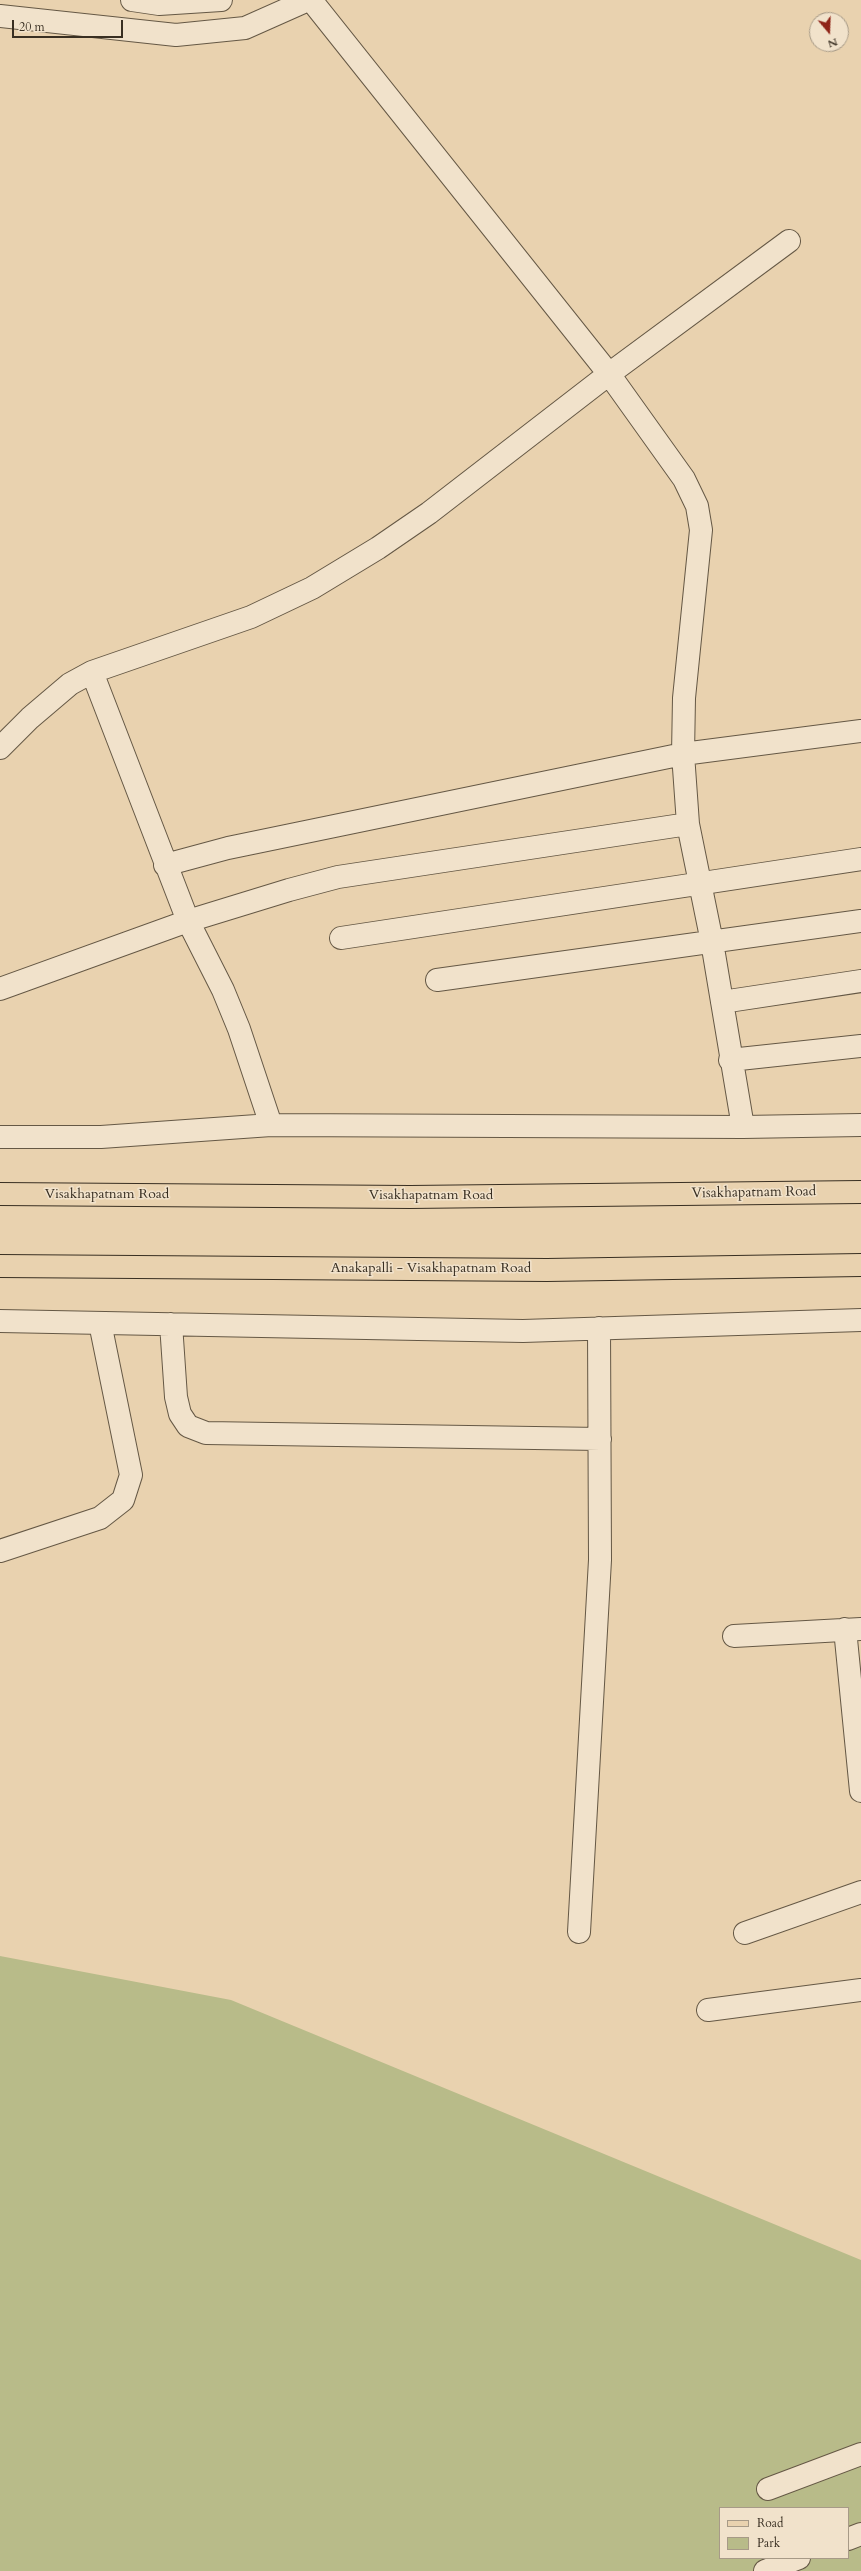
<!DOCTYPE html>
<style>
body{margin:0}
#map{position:relative;width:861px;height:2571px;overflow:hidden;background:#e9d2af;font-family:Cardo,serif}
canvas{display:block}
.legend{position:absolute;left:719px;top:2507px;width:130px;height:52px;box-sizing:border-box;background:#f1e2cb;border:1px solid #a79a87;margin:0;padding:5px 7px;list-style:none;font-size:12px;color:#392f22}
.legend li{display:flex;align-items:center;gap:8px;height:20px}
.legend b{width:20px;border:1px solid #a79a87}
.north{position:absolute;left:809px;top:12px;width:40px;height:40px;box-sizing:border-box;background:#f1e2cb;border:1px solid #a79a87;border-radius:50%;rotate:161deg;font-size:11px;font-weight:700;line-height:16px;text-align:center;color:#392f22}
.north::after{content:'';display:block;margin:auto;width:14px;height:18px;background:#8f2418;clip-path:polygon(50% 0,100% 100%,50% 72%,0 100%)}
.scale{position:absolute;left:12px;top:20px;width:111px;height:18px;box-sizing:border-box;border:2px solid #392f22;border-top:0;padding-left:5px;font-size:12px;line-height:14px;white-space:nowrap;color:#392f22;-webkit-text-stroke:3px #f1e2cb;paint-order:stroke}
</style>
<div id="map">
<canvas width="861" height="2571"></canvas>
<ul class="legend">
<li><b style="height:5px;background:#e9d2af"></b>Road</li>
<li><b style="height:11px;background:#b8bb89"></b>Park</li>
</ul>
<div class="north">N</div>
<div class="scale">20 m</div>
</div>
<script>
const g = document.querySelector('canvas').getContext('2d');
g.lineJoin = 'round';
function fillPath(path, color) { g.fillStyle = color; g.fill(path, 'evenodd'); }
const shape = rows => new Path2D(rows.map(r => 'M' + r).join(''));
function trace(path, color, width, dash) { g.strokeStyle = color; g.lineWidth = width; g.lineCap = dash ? 'butt' : 'round'; g.setLineDash(dash || []); g.stroke(path); }
function drawText(font, color, halo, rows, align = 'center') {
  g.font = font + ' Cardo,serif'; g.lineWidth = 3; g.setLineDash([]); g.textBaseline = 'middle'; g.strokeStyle = halo; g.fillStyle = color; for (const [text, x, y, turn = 0] of rows) {
    g.save(); g.translate(x, y); g.rotate((+turn || 0) * Math.PI / 180); g.textAlign = isNaN(turn) ? turn : align; if (halo) g.strokeText(text, 0, 0); g.fillText(text, 0, 0); g.restore();
  }
}
fillPath(shape([
 [0,1956,231,2000,861,2260,861,2571,0,2571],
 [720,2508,848,2508,848,2558,720,2558]
]), '#b8bb89');
const minor = shape([
 [132,0,159,4,221,0],
 [311,0,609,374,684,479,697,506,701,530,684,698,683,754,688,824,712,942,743,1127],
 [0,16,176,35,245,28,308,0],
 [92,672,251,617,312,588,378,548,429,513,609,374,789,241],
 [0,748,30,718,70,684,92,672,188,921,223,990,239,1029,271,1125],
 [165,865,228,848,683,754,861,731],
 [341,938,861,859],
 [437,980,861,921],
 [0,989,188,921,289,890,338,877,688,824],
 [722,1002,861,981],
 [730,1060,861,1046],
 [0,1137,101,1137,271,1125,743,1127,861,1125],
 [0,1321,523,1331,861,1320],
 [171,1324,176,1397,180,1414,188,1426,206,1433,600,1439],
 [0,1551,100,1518,123,1500,131,1475,100,1323],
 [845,1629,861,1791],
 [734,1636,861,1629],
 [579,1932,600,1560,599,1328],
 [745,1933,861,1892],
 [708,2010,861,1990],
 [768,2489,861,2454],
 [848,2539,861,2534],
 [765,2571,799,2558]
]);
const major = shape([
 [0,1194,410,1197,861,1192],
 [0,1266,547,1270,861,1265]
]);
trace(minor, '#655845', 24);
trace(major, '#392f22', 24);
trace(minor, '#f1e2cb', 22);
trace(major, '#e9d2af', 22);
drawText('14px', '#392f22', '#f1e2cb', [
 ["Visakhapatnam Road",754,1193,-1],
 ["Visakhapatnam Road",107,1195],
 ["Visakhapatnam Road",431,1196],
 ["Anakapalli - Visakhapatnam Road",431,1269]
]);
</script>
